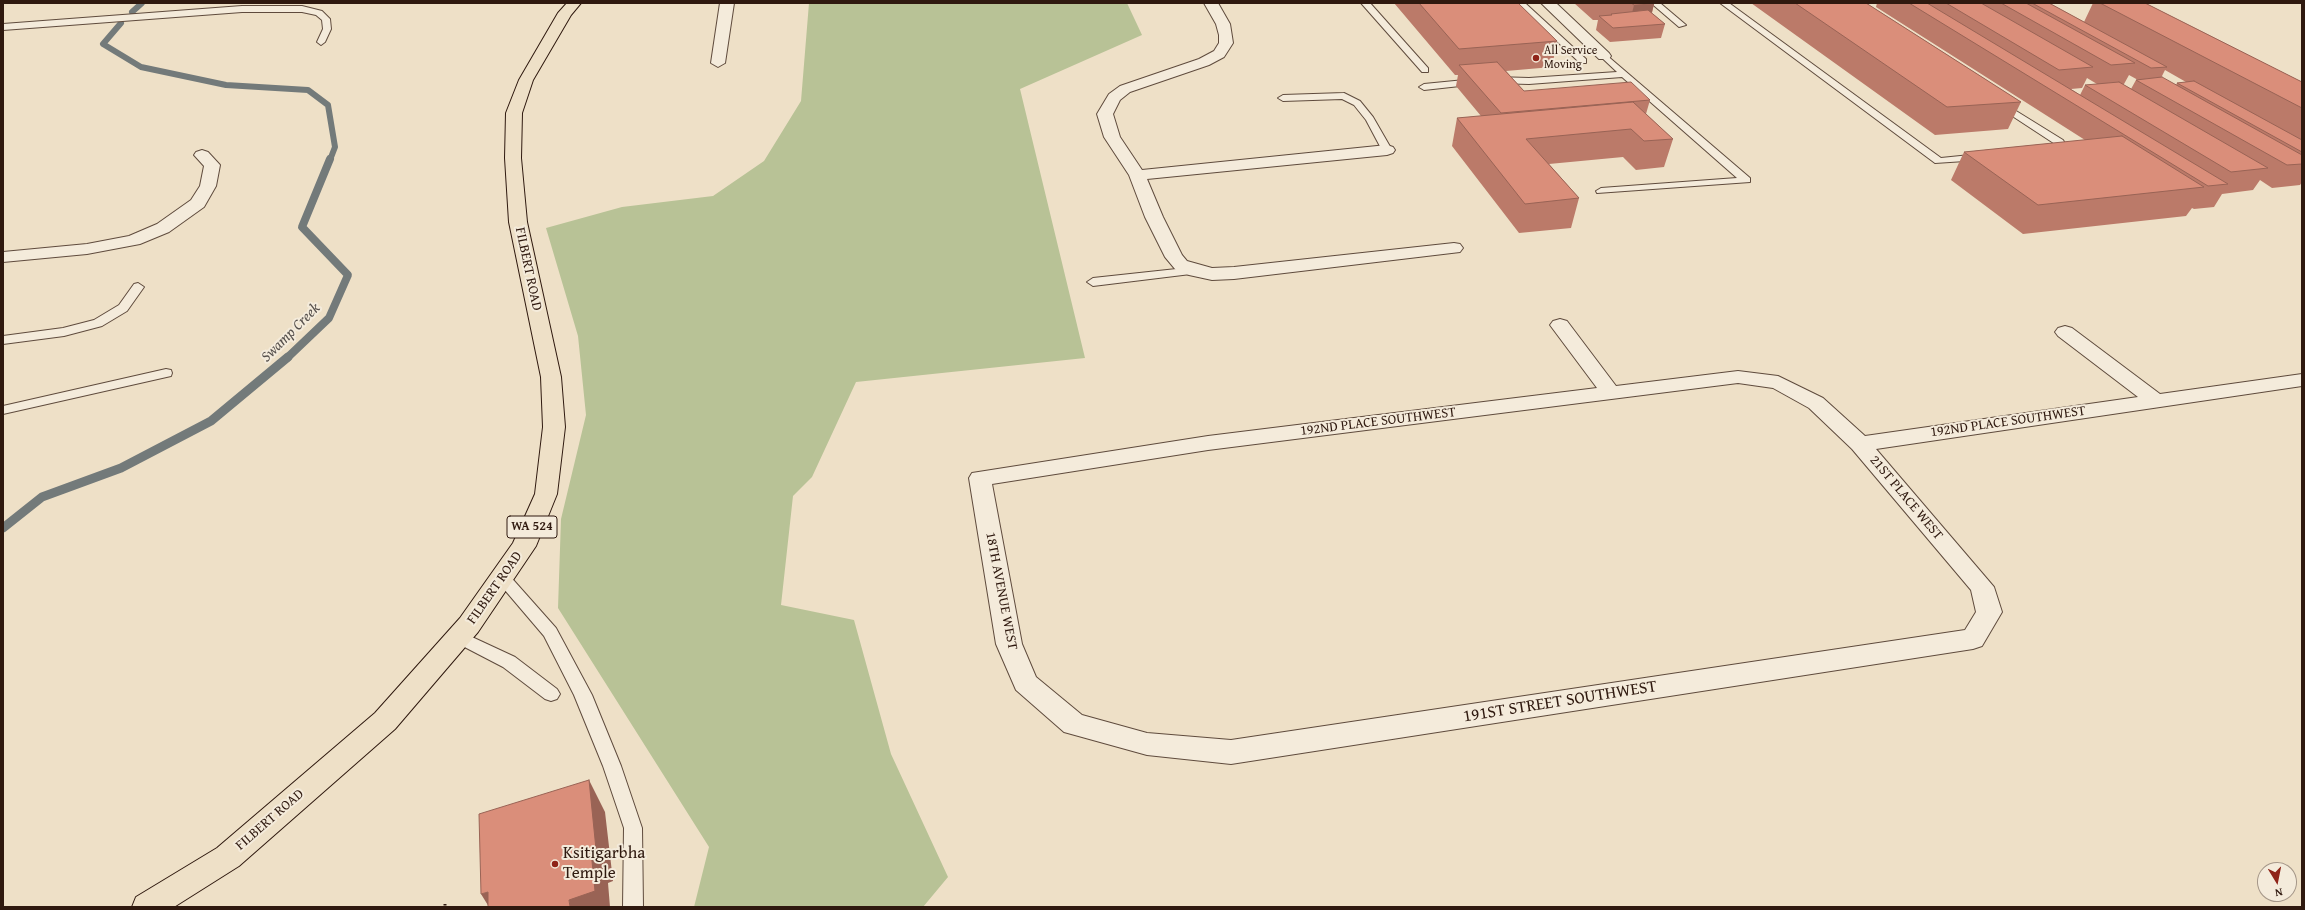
<!DOCTYPE html>
<style>
body{margin:0}
#map{position:relative;width:2305px;height:910px;overflow:hidden;background:#eee0c7;font-family:"Gentium Book Plus",serif}
canvas{display:block}
.frame{position:absolute;inset:0;border:4px solid #2f190f;pointer-events:none}
.north{position:absolute;left:2257px;top:862px;width:40px;height:40px;box-sizing:border-box;background:#f4ebdb;border:1px solid #a59789;border-radius:50%;rotate:170deg;font-size:11px;font-weight:700;line-height:16px;text-align:center;color:#2f190f}
.north::after{content:'';display:block;margin:auto;width:14px;height:18px;background:#8f2418;clip-path:polygon(50% 0,100% 100%,50% 72%,0 100%)}
</style>
<div id="map">
<canvas width="2305" height="910"></canvas>
<div class="frame"></div>
<div class="north">N</div>
</div>
<script>
const g = document.querySelector('canvas').getContext('2d');
g.lineJoin = 'round';
function fillPath(path, color) { g.fillStyle = color; g.fill(path, 'evenodd'); }
const shape = rows => new Path2D(rows.map(r => 'M' + r).join(''));
function trace(path, color, width, dash) { g.strokeStyle = color; g.lineWidth = width; g.lineCap = dash ? 'butt' : 'round'; g.setLineDash(dash || []); g.stroke(path); }
function drawText(font, color, halo, rows, align = 'center') {
  g.font = font + ' "Gentium Book Plus",serif'; g.lineWidth = 4; g.setLineDash([]); g.textBaseline = 'middle'; g.strokeStyle = halo; g.fillStyle = color; for (const [text, x, y, turn = 0] of rows) {
    g.save(); g.translate(x, y); g.rotate((+turn || 0) * Math.PI / 180); g.textAlign = isNaN(turn) ? turn : align; if (halo) g.strokeText(text, 0, 0); g.fillText(text, 0, 0); g.restore();
  }
}
fillPath(shape([
 [809,3,1127,3,1142,35,1020,89,1085,358,856,382,812,477,793,496,781,605,854,620,891,754,948,877,923,907,694,907,709,847,558,608,561,519,586,415,578,336,546,228,622,207,713,196,764,161,801,101]
]), '#b8c296');
trace(shape([
 [132,12,142,3],
 [121,23,103,44,141,67,226,85,308,90,328,105,335,147,330,160]
]), '#737a7a', 6);
trace(shape([
 [287,358,329,318,348,275,302,227,330,159]
]), '#737a7a', 8);
trace(shape([
 [3,528,42,497,121,468,211,421,288,357]
]), '#737a7a', 9);
const lane = shape([
 [1361,3,1370,3,1428,68,1428,72,1422,72,1361,3],
 [1516,3,1525,3,1586,59,1586,63,1580,63,1516,3],
 [1651,3,1660,3,1686,25,1679,27,1651,3],
 [1720,3,1729,3,1941,158,1980,154,1985,157,1980,160,1935,163,1720,3],
 [242,6,302,6,322,11,330,19,331,29,325,42,321,45,317,42,323,29,322,20,316,15,302,12,242,12,3,30,3,24,242,6],
 [1604,53,1750,178,1750,182,1597,193,1596,191,1601,188,1737,178,1622,77,1529,84,1495,83,1490,80,1495,77,1529,78,1617,72,1600,56,1604,53],
 [1475,79,1480,82,1478,84,1424,90,1419,87,1424,84,1475,79],
 [1344,93,1360,101,1373,117,1392,150,1391,152,1383,152,1366,120,1354,105,1342,99,1283,101,1278,98,1283,95,1344,93],
 [2000,101,2063,140,2068,149,2067,151,2048,152,2048,148,2057,147,2055,144,1997,106,1997,102,2000,101],
 [1195,267,1201,271,1199,273,1093,286,1087,282,1093,278,1195,267],
 [138,283,144,287,127,311,102,326,64,336,3,344,3,336,63,328,94,320,119,305,134,284,138,283],
 [166,369,171,370,172,373,171,376,3,414,3,406,166,369],
 [503,572,508,574,556,628,592,695,621,766,642,828,643,907,623,907,624,828,603,766,574,695,544,636,498,582,495,578,498,574,503,572],
 [459,631,515,657,557,689,560,694,557,699,551,701,545,699,503,667,453,641,451,637,453,633,459,631]
]);
const street = shape([
 [720,3,734,3,725,63,718,67,711,63,720,3],
 [1204,3,1218,3,1230,24,1233,43,1224,57,1209,65,1130,92,1120,100,1113,114,1120,137,1142,170,1387,145,1393,147,1395,150,1393,153,1387,155,1147,179,1163,217,1182,255,1187,261,1212,268,1234,267,1454,243,1460,244,1463,248,1460,252,1234,279,1212,280,1189,275,1175,269,1165,257,1145,217,1129,175,1104,137,1097,114,1109,94,1120,86,1199,59,1214,51,1219,43,1219,35,1216,24,1204,3],
 [1541,3,1556,3,1609,53,1611,56,1609,59,1599,59,1541,3],
 [202,150,208,152,220,165,216,186,204,207,169,232,140,244,87,254,3,262,3,252,87,244,129,236,157,224,191,200,200,186,204,166,194,155,196,152,202,150],
 [1560,319,1567,321,1616,386,1738,371,1778,376,1823,398,1865,436,2138,397,2058,336,2055,332,2058,328,2065,326,2072,328,2160,394,2302,374,2302,386,1876,449,1994,587,2002,612,1982,646,1973,649,1231,764,1147,755,1064,732,1016,690,996,644,969,478,972,473,1208,436,1597,388,1550,325,1553,321,1560,319],
 [1738,383,1773,388,1809,408,1852,449,1971,590,1976,612,1965,630,1231,740,1147,733,1082,715,1036,677,1022,644,992,484,1208,450,1738,383]
]);
const primary = shape([
 [567,3,581,3,571,15,533,80,522,113,521,158,527,222,561,377,565,427,557,494,536,546,478,632,395,729,239,866,174,907,132,907,136,897,217,848,375,713,460,618,513,543,535,494,543,427,541,377,509,222,505,158,506,113,519,80,558,13,567,3]
]);
trace(lane, '#5f4b3d', 2);
trace(street, '#5f4b3d', 2);
trace(primary, '#2f190f', 2);
trace(shape([
 [445,904,445,907]
]), '#2f190f', 3, [1.5, 2.5]);
fillPath(lane, '#f4ebdb');
fillPath(street, '#f4ebdb');
fillPath(primary, '#eee0c7');
fillPath(shape([
 [1394,3,1518,3,1557,41,1552,67,1506,71,1524,91,1650,100,1646,114,1673,139,1664,167,1636,170,1623,157,1549,164,1579,198,1571,228,1519,233,1452,146,1457,118,1481,116,1456,86,1458,75,1455,75],
 [1574,3,1654,3,1654,4,1652,13,1665,24,1661,38,1610,42,1596,30,1598,20,1593,20],
 [1751,3,1866,3,2021,102,2008,129,1935,135],
 [1877,3,2049,3,2084,22,2093,3,2145,3,2302,82,2302,182,2300,185,2272,188,2260,180,2253,190,2222,194,2214,207,2194,209,2192,208,2186,216,2023,234,1951,180,1964,152,2085,140,1876,7],
 [2165,70,2186,82,2177,83,2176,85,2161,78],
 [2129,75,2138,80,2136,80,2131,89,2122,84,2124,84],
 [2087,78,2097,84,2085,85,2080,95,2071,89,2082,88]
]), '#bb7a69');
fillPath(shape([
 [1654,4,1649,23,1629,25,1634,5],
 [589,780,605,812,613,881,608,883,610,907,570,907,569,900,591,851],
 [488,892,489,907,481,894]
]), '#996355');
const building = shape([
 [1419,3,1518,3,1557,41,1459,49,1419,3],
 [1631,3,1654,3,1654,4,1634,5,1631,3],
 [1795,3,1866,3,2021,102,1947,107,1795,3],
 [1909,3,1927,3,2228,184,2208,186,1909,3],
 [1946,3,1981,3,2093,67,2059,70,1946,3],
 [2001,3,2026,3,2135,63,2111,65,2001,3],
 [2032,3,2049,3,2167,67,2151,68,2032,3],
 [2100,3,2145,3,2302,82,2302,108,2100,3],
 [1648,10,1665,24,1613,28,1599,16,1612,15,1611,14,1648,10],
 [1497,62,1524,91,1631,82,1650,100,1501,113,1459,65,1497,62],
 [2162,77,2302,155,2302,164,2287,165,2136,80,2162,77],
 [2194,81,2302,140,2302,152,2177,83,2194,81],
 [2119,82,2268,168,2231,172,2085,85,2119,82],
 [1633,102,1673,139,1644,141,1631,129,1526,139,1579,198,1525,204,1457,118,1633,102],
 [2122,136,2204,187,2038,205,1964,152,2122,136],
 [589,780,596,849,591,851,595,891,569,900,570,907,488,907,488,892,481,894,479,814,589,780]
]);
fillPath(building, '#da8e7a');
trace(building, '#996355', 1);
for (const [x, y, r, color] of [
 [1536,58,4,"#8f2418"],
 [555,864,4,"#8f2418"]
]) { const dot = new Path2D(); dot.arc(x, y, r, 0, 2 * Math.PI); g.fillStyle = color; g.fill(dot); trace(dot, '#f4ebdb', 1.5); }
drawText('12px', '#2f190f', '#f4ebdb', [
 ["All Service",1544,51],
 ["Moving",1544,65]
], 'left');
for (const [x, y, w] of [
 [532,527,50]
]) { const box = new Path2D(); box.roundRect(x - w / 2, y - 11, w, 22, 3); g.fillStyle = '#f4ebdb'; g.fill(box); trace(box, '#2f190f', 1); }
drawText('bold 13px', '#2f190f', null, [
 ["WA 524",532,527]
]);
drawText('14px', '#2f190f', '#f4ebdb', [
 ["FILBERT ROAD",528,269,78],
 ["192ND PLACE SOUTHWEST",1378,422,-7],
 ["192ND PLACE SOUTHWEST",2008,422,-8],
 ["21ST PLACE WEST",1906,498,50],
 ["FILBERT ROAD",495,588,-55],
 ["18TH AVENUE WEST",1001,591,79],
 ["FILBERT ROAD",270,820,-41]
]);
drawText('italic 15px', '#57514d', '#f4ebdb', [
 ["Swamp Creek",291,333,-45]
]);
drawText('17px', '#2f190f', '#f4ebdb', [
 ["191ST STREET SOUTHWEST",1560,702,-9]
]);
drawText('17px', '#2f190f', '#f4ebdb', [
 ["Ksitigarbha",563,854],
 ["Temple",563,874]
], 'left');
</script>
